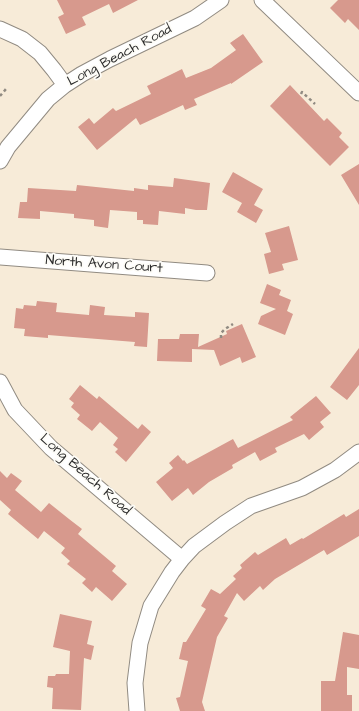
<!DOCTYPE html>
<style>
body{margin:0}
canvas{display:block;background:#f7ebd8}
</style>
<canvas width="359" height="711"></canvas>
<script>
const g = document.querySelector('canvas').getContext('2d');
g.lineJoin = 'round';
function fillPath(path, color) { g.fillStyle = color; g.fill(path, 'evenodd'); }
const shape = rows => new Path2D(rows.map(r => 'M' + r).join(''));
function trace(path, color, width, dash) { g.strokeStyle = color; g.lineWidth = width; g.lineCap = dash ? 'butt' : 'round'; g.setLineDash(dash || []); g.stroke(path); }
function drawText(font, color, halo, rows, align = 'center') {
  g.font = font + ' "Architects Daughter",sans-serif'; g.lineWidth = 3.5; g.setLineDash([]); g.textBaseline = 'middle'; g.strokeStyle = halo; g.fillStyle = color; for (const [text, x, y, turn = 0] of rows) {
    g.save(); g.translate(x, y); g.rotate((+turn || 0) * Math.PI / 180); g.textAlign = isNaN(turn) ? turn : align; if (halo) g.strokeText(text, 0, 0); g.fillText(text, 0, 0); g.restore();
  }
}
fillPath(shape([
 [57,0,138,0,113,13,109,4,82,17,86,25,66,34,58,17,64,14],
 [338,0,359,0,359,30,348,19,345,23,330,8],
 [243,34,263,62,231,84,231,83,194,99,197,105,185,110,183,105,140,125,136,118,97,150,78,127,89,118,94,124,113,108,116,111,151,94,147,86,170,75,182,69,186,78,211,68,236,50,230,43],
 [290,85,324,121,327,118,342,133,339,137,349,147,330,166,270,106],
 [359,164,359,205,341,175],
 [233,172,263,189,254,205,263,210,256,223,237,212,242,203,222,192],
 [174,178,210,183,207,210,196,210,185,208,185,214,159,211,158,225,143,224,143,220,137,220,137,212,110,210,108,228,94,226,94,220,74,218,74,214,40,211,40,219,18,218,20,202,27,202,28,188,76,191,77,185,134,191,134,188,148,190,148,185,173,187],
 [289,226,298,260,282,264,284,270,269,274,264,254,271,252,265,233],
 [267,284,281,290,279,295,291,300,287,311,293,314,285,335,258,324,261,316,276,309,260,303],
 [37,301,57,303,56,312,89,315,90,305,105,307,104,315,135,317,135,312,149,313,147,347,134,346,135,342,48,335,48,338,24,336,25,329,14,328,16,308,23,309,24,305,36,306],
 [242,324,256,357,242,363,240,357,220,366,214,350,192,349,192,362,157,361,158,339,179,339,180,334,199,334,198,347,227,334,226,331],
 [359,348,359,385,347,400,330,387],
 [80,385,97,399,99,396,138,429,142,424,151,432,126,462,115,452,118,449,113,445,118,438,100,422,92,431,77,419,80,415,71,407,74,403,69,399],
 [316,396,331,413,320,422,324,427,309,440,304,434,275,448,277,452,260,461,255,452,232,465,233,468,209,482,193,495,188,488,172,501,156,482,173,468,169,463,178,455,183,461,184,460,187,464,233,439,238,448,293,420,290,417],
 [0,471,7,478,11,473,22,481,15,490,41,512,49,503,69,519,82,529,78,534,116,566,112,571,127,584,112,601,96,587,92,592,82,583,86,579,67,564,70,561,61,553,65,548,44,531,38,539,8,514,11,510,0,500],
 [359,509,359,536,327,555,324,550,275,579,263,590,260,586,244,601,237,593,224,616,228,618,217,637,202,702,205,711,180,711,176,698,180,697,188,661,179,659,183,642,186,642,206,609,201,606,211,589,220,594,236,579,233,576,242,568,240,565,255,552,258,555,286,538,290,545,302,538,303,539,344,514,346,517],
 [60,614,92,621,87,644,94,646,91,660,84,658,81,710,52,709,53,688,47,687,48,676,55,676,56,674,69,674,70,651,53,647],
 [343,632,359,635,359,669,347,667,347,695,352,695,352,711,321,711,321,681,335,681]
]), '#d7998d');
const minor = shape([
 [262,0,359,93],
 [0,29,22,39,40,53,54,70,65,85],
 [0,161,8,147,48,99,65,85,82,74,110,59,195,18,221,0],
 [0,257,207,273],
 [0,382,15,410,51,448,182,559],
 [137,711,135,683,140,643,151,606,172,572,182,559,194,546,225,523,251,506,302,488,335,470,359,452]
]);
trace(minor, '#918b82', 17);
trace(shape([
 [301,94,302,92,315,104],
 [0,96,6,89],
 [221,338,221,333,225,329,233,324]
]), '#918b82', 2.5, [3, 3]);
trace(minor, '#fff', 15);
drawText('14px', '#2b2b2b', '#fdfcf7', [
 ["Long Beach Road",120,56,-28],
 ["North Avon Court",104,265,4],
 ["Long Beach Road",85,475,41]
]);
</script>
